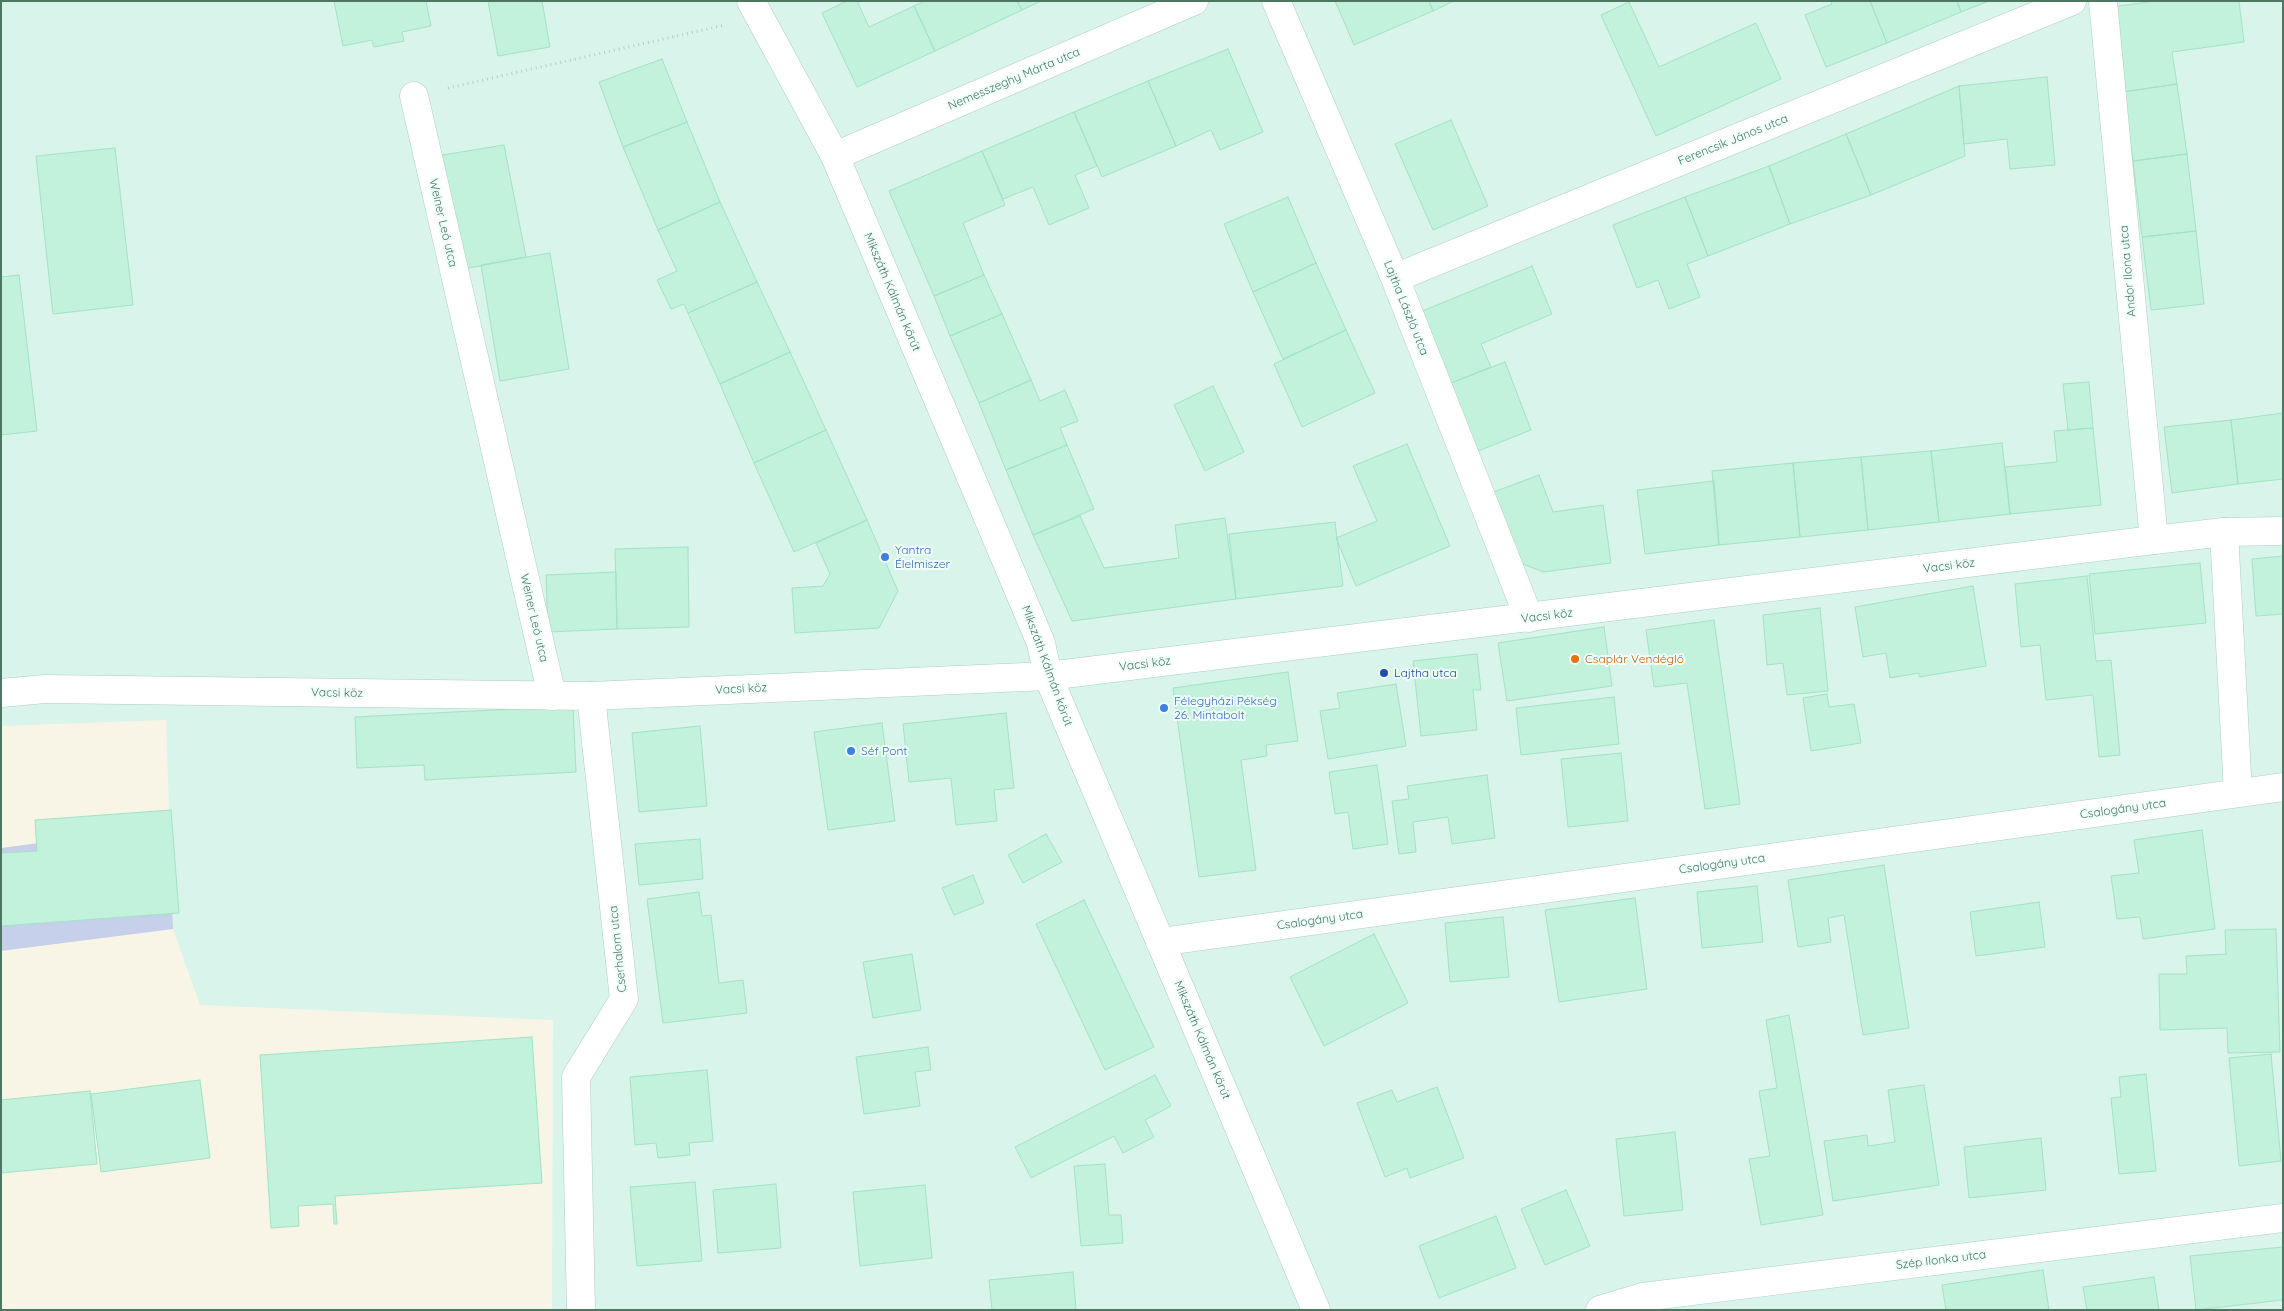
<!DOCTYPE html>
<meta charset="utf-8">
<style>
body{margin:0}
#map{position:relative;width:2284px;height:1311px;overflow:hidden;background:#e9fcf8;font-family:Quicksand,sans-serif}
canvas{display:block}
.frame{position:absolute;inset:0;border:2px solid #4d7762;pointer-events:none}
</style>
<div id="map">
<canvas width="2284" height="1311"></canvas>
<div class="frame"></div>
</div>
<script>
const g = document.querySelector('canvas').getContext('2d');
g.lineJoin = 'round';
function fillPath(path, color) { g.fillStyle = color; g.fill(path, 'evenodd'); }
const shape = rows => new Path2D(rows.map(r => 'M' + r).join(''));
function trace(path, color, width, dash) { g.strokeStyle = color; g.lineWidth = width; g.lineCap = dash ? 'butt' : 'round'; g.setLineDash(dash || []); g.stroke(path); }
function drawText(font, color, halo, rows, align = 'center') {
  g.font = font + ' Quicksand,sans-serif'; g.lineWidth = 4; g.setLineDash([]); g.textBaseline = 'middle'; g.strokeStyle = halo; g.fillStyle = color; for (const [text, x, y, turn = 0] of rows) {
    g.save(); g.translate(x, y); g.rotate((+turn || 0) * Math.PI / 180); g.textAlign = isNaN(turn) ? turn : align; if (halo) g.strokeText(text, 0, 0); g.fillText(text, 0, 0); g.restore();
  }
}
fillPath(shape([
 [1,1,2283,1,2283,1310,1,1310]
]), '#d8f4eb');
fillPath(shape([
 [166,720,173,929,200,1005,553,1020,552,1310,1,1310,1,726]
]), '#f9f5e6');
fillPath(shape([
 [169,826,173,929,1,951,1,848]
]), '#c7d0ea');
const building = shape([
 [334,1,426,1,431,26,402,32,404,41,374,47,372,40,343,46,334,1],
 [488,1,542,1,550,47,498,56,488,1],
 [847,1,857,1,869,27,914,6,935,51,857,87,822,13,847,1],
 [925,1,1017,1,1022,10,935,51,914,6,925,1],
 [1017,1,1041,1,1022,10,1017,1],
 [1335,1,1429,1,1433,11,1354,45,1335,1],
 [1429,1,1454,1,1433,11,1429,1],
 [1831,1,1870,1,1887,43,1826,67,1805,15,1832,4,1831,1],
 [1870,1,1957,1,1961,12,1887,43,1870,1],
 [1957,1,1989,1,1961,12,1957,1],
 [2155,1,2239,1,2244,42,2172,52,2177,84,2123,92,2112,7,2155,1],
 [1629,2,1659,67,1756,23,1781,79,1656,136,1601,15,1629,2],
 [1228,49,1263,132,1220,150,1211,130,1176,146,1148,81,1228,49],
 [662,59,687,122,623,147,599,82,662,59],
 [2047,77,2055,165,2010,169,2007,139,1964,144,1959,86,2047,77],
 [1148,81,1176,146,1102,177,1074,112,1148,81],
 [2177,84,2187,154,2133,161,2123,92,2177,84],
 [1959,86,1965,156,1871,195,1846,134,1959,86],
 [1074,112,1097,166,1075,175,1089,208,1049,225,1033,187,1003,199,982,151,1074,112],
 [1451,120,1488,206,1433,230,1395,144,1451,120],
 [687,122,720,202,658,230,623,147,687,122],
 [1846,134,1871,195,1790,224,1769,166,1846,134],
 [504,145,526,257,459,270,437,156,504,145],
 [115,148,133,305,53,314,36,156,115,148],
 [982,151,1005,205,963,223,984,275,934,296,889,191,982,151],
 [2187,154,2196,231,2142,237,2133,161,2187,154],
 [1769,166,1790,224,1708,256,1685,197,1769,166],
 [1288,197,1316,263,1253,292,1224,224,1288,197],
 [1685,197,1708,256,1687,264,1700,297,1669,309,1658,280,1637,288,1613,225,1685,197],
 [720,202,757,282,688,313,684,304,671,309,657,280,677,271,658,230,720,202],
 [2196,231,2204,304,2151,310,2142,237,2196,231],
 [550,253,569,369,500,381,481,265,550,253],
 [1316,263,1346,330,1283,359,1253,292,1316,263],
 [1532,266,1552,314,1481,344,1491,367,1451,383,1420,312,1532,266],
 [19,275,37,431,1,435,1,277,19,275],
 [984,275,1002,314,950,336,934,296,984,275],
 [757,282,790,352,720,384,688,313,757,282],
 [1002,314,1031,380,979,403,950,336,1002,314],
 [1346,330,1375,393,1302,427,1274,364,1346,330],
 [790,352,826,430,754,463,720,384,790,352],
 [1505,362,1531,430,1478,451,1451,383,1505,362],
 [1031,380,1040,401,1065,390,1078,421,1060,428,1067,445,1006,470,979,403,1031,380],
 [2089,382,2093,428,2068,430,2063,384,2089,382],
 [1213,386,1244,452,1205,471,1174,405,1213,386],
 [2283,413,2283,479,2238,484,2231,420,2283,413],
 [2231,420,2238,484,2172,493,2164,427,2231,420],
 [2093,428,2101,505,2010,514,2005,467,2057,462,2054,431,2093,428],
 [826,430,867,520,794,552,754,463,826,430],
 [2002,443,2010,514,1939,522,1931,451,2002,443],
 [1407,444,1450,546,1356,586,1336,538,1377,521,1353,466,1407,444],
 [1067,445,1094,509,1033,535,1006,470,1067,445],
 [1931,451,1939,522,1868,530,1861,457,1931,451],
 [1861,457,1868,530,1800,537,1793,463,1861,457],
 [1793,463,1800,537,1719,545,1712,471,1793,463],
 [1539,475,1553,512,1603,505,1611,563,1543,572,1518,562,1491,493,1539,475],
 [1714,481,1719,545,1645,554,1637,490,1714,481],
 [1080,516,1104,568,1179,558,1175,525,1225,518,1236,599,1072,621,1033,535,1080,516],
 [867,520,898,591,879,628,795,633,792,588,823,586,830,574,816,543,867,520],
 [1335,522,1343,586,1236,599,1229,534,1335,522],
 [688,547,689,627,617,629,615,549,688,547],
 [2283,556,2283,614,2256,616,2252,559,2283,556],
 [2200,563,2206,623,2095,634,2089,574,2200,563],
 [616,572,617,629,548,632,546,575,616,572],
 [2087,576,2096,661,2111,660,2120,755,2099,757,2093,695,2046,700,2040,645,2021,647,2015,584,2087,576],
 [1973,586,1986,666,1919,677,1919,673,1890,678,1886,653,1863,657,1855,607,1973,586],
 [1820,608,1828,691,1787,695,1783,663,1767,665,1763,615,1820,608],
 [1714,620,1740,804,1705,809,1687,683,1654,687,1646,630,1714,620],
 [1604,627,1612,686,1507,701,1498,643,1604,627],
 [1477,654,1481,690,1473,690,1477,730,1421,736,1413,661,1477,654],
 [1288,672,1298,741,1266,745,1267,756,1241,760,1256,870,1199,877,1173,688,1288,672],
 [1396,684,1406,746,1328,759,1320,711,1340,708,1337,693,1396,684],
 [1827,694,1829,707,1854,704,1861,743,1811,751,1803,698,1827,694],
 [1614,697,1619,744,1521,755,1516,708,1614,697],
 [573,706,576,772,425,780,424,765,357,768,355,717,573,706],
 [1006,713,1014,788,994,790,997,821,956,825,951,778,909,782,903,724,1006,713],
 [882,723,895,821,828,830,814,732,882,723],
 [700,726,707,806,639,812,632,733,700,726],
 [1621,753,1628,821,1568,827,1561,759,1621,753],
 [1377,765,1388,844,1353,849,1348,812,1335,814,1329,772,1377,765],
 [1487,775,1495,838,1452,844,1448,817,1413,822,1416,852,1399,854,1392,801,1409,799,1407,786,1487,775],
 [171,810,179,913,1,926,1,853,37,851,35,820,171,810],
 [2202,830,2215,929,2143,939,2140,917,2117,919,2111,876,2139,873,2134,840,2202,830],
 [1046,834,1062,862,1023,883,1008,855,1046,834],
 [700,839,703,879,639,885,635,844,700,839],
 [1884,865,1909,1028,1863,1035,1844,915,1828,918,1831,942,1798,947,1788,880,1884,865],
 [973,875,984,903,954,915,942,888,973,875],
 [1757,886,1763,942,1702,948,1697,892,1757,886],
 [699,892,702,916,711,915,719,983,743,980,747,1013,663,1023,647,899,699,892],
 [1635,898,1647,989,1559,1002,1545,910,1635,898],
 [1084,900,1154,1047,1105,1070,1036,924,1084,900],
 [2039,902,2045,947,1976,956,1970,912,2039,902],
 [1503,917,1509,977,1450,982,1445,923,1503,917],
 [2276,929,2280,1052,2228,1053,2227,1028,2160,1030,2159,974,2187,974,2186,956,2226,954,2225,930,2276,929],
 [1374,934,1408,1003,1324,1046,1290,977,1374,934],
 [912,954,921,1010,873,1018,863,962,912,954],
 [1789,1015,1823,1215,1761,1225,1749,1159,1770,1156,1759,1091,1777,1088,1766,1020,1789,1015],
 [532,1037,542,1183,335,1196,337,1224,334,1224,333,1204,298,1206,299,1226,271,1228,260,1055,532,1037],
 [928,1047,931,1070,915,1072,920,1106,864,1114,856,1057,928,1047],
 [2271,1054,2281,1161,2239,1166,2229,1058,2271,1054],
 [707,1070,713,1141,689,1143,690,1155,658,1158,656,1143,635,1145,630,1077,707,1070],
 [2146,1074,2156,1171,2119,1174,2111,1098,2121,1097,2119,1077,2146,1074],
 [1155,1075,1171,1106,1145,1120,1154,1137,1123,1153,1114,1136,1031,1178,1015,1147,1155,1075],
 [200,1080,210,1158,101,1172,91,1094,200,1080],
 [1924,1085,1939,1185,1833,1201,1824,1141,1867,1135,1868,1146,1895,1142,1888,1090,1924,1085],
 [1437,1087,1464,1158,1410,1178,1407,1168,1385,1177,1357,1103,1392,1090,1397,1102,1437,1087],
 [90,1091,97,1164,1,1173,1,1100,90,1091],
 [1675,1132,1683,1210,1624,1216,1616,1139,1675,1132],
 [2041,1138,2046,1190,1969,1198,1964,1147,2041,1138],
 [1105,1164,1109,1215,1121,1215,1123,1243,1081,1246,1074,1166,1105,1164],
 [695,1182,702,1261,637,1266,630,1187,695,1182],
 [776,1184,781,1248,718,1253,713,1190,776,1184],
 [925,1185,932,1258,860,1266,853,1192,925,1185],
 [1566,1190,1590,1246,1545,1265,1521,1209,1566,1190],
 [1496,1216,1516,1268,1439,1298,1419,1246,1496,1216],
 [2283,1247,2283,1300,2196,1310,2190,1256,2283,1247],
 [2043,1270,2049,1310,1946,1310,1942,1285,2043,1270],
 [1073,1272,1076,1310,992,1310,989,1280,1073,1272],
 [2154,1277,2159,1310,2087,1310,2083,1287,2154,1277]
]);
fillPath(building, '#c2f1dc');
trace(building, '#a2e3c5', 1);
const street = shape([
 [1276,1,1395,278,1529,618],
 [2103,1,2154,540],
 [414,96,552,696],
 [835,156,1194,1],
 [1395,278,2072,1],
 [2224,532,2238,793],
 [1160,942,2283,787],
 [581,1310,576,1077,624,999,591,696],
 [1600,1310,1643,1297,2283,1218]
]);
const secondary = shape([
 [751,1,835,156,1041,643,1048,676,1316,1310],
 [1,693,45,689,591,696,1048,676,2154,540,2224,532,2283,531]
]);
trace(street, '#afcec1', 29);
trace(secondary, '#abcfc0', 29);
trace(shape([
 [448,88,725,25]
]), '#a4d7bf', 3, [1, 4]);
trace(street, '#fff', 28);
trace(secondary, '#fff', 28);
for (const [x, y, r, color] of [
 [885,557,5,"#3f7fe0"],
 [1575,659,5,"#e8710a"],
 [1384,673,5,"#1a4fb4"],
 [1164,708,5,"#3f7fe0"],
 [851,751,5,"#3f7fe0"]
]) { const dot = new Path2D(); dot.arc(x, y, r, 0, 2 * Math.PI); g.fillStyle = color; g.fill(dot); trace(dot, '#f0fffb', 2); }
drawText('12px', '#4d7762', '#f0fffb', [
 ["Nemesszeghy Márta utca",1014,79,-23],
 ["Ferencsik János utca",1733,140,-22],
 ["Weiner Leó utca",443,223,77],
 ["Andor Ilona utca",2128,271,-95],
 ["Mikszáth Kálmán körút",892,292,67],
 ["Lajtha László utca",1406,308,68],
 ["Vacsi köz",1949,566,-7],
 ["Vacsi köz",1547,616,-7],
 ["Weiner Leó utca",534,618,77],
 ["Vacsi köz",1145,664,-7],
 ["Mikszáth Kálmán körút",1047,666,70],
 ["Vacsi köz",741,689,-3],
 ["Vacsi köz",337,693,1],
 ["Csalogány utca",2123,809,-8],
 ["Csalogány utca",1722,864,-8],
 ["Csalogány utca",1320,920,-8],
 ["Cserhalom utca",618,949,-96],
 ["Mikszáth Kálmán körút",1202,1040,67],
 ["Szép Ilonka utca",1941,1260,-7]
]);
drawText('12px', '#366cbe', '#f0fffb', [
 ["Yantra",895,550],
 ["Élelmiszer",895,564],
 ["Félegyházi Pékség",1174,701],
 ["26. Mintabolt",1174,715],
 ["Séf Pont",861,751]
], 'left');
drawText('12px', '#c56008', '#f0fffb', [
 ["Csaplár Vendéglő",1585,659]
], 'left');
drawText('12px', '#164399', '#f0fffb', [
 ["Lajtha utca",1394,673]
], 'left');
</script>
